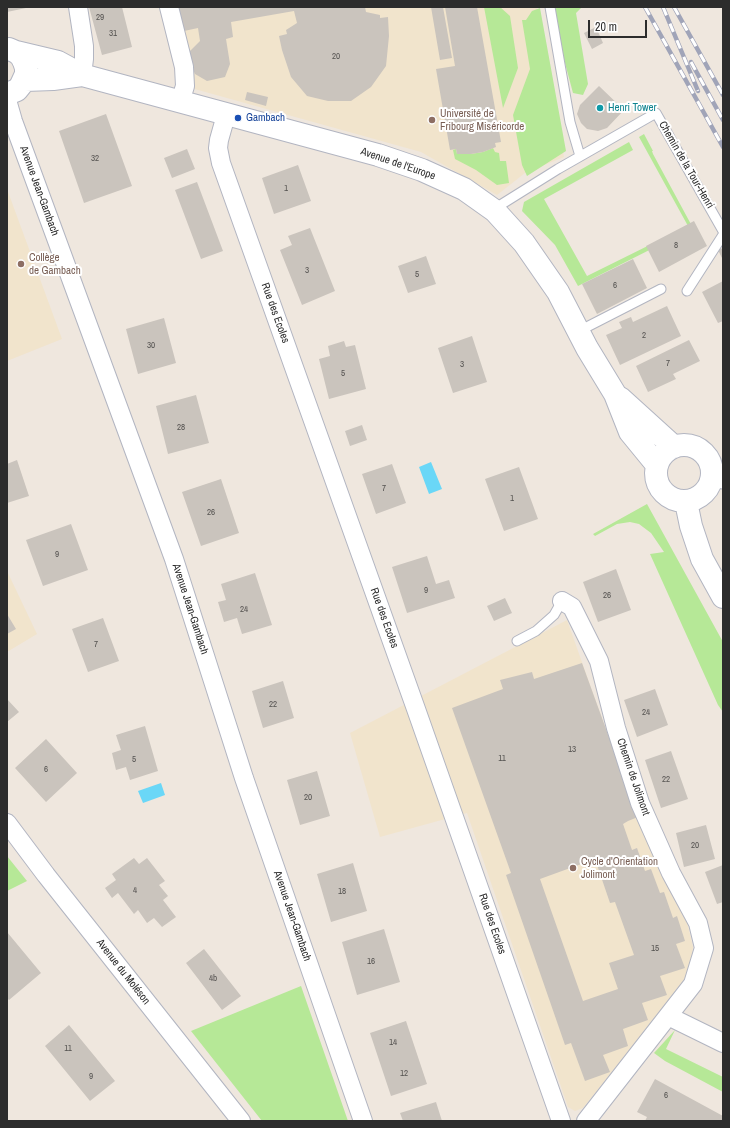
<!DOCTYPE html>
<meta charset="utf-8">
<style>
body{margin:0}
#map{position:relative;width:730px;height:1128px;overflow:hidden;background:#efe7de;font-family:"Archivo Narrow",sans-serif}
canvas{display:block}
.frame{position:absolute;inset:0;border:8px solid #2c2c2c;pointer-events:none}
.scale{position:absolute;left:588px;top:20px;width:59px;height:18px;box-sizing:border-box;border:2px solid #2c2c2c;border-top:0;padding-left:5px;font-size:12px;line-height:14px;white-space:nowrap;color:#2c2c2c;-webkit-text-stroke:3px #fff;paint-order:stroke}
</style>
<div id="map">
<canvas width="730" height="1128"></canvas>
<div class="frame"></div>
<div class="scale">20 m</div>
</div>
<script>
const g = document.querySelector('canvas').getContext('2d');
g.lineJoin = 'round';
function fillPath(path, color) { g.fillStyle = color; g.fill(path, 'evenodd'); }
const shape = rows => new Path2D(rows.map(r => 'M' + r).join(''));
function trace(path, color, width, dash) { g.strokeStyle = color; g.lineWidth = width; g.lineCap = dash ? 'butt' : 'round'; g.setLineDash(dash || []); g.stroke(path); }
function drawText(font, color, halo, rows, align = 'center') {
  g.font = font + ' "Archivo Narrow",sans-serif'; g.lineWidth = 4; g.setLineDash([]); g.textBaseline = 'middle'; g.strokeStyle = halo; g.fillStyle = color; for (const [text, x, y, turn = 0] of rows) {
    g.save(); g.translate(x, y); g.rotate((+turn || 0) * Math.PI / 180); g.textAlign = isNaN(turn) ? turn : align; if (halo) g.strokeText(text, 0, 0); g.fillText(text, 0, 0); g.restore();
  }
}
fillPath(shape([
 [171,7,537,7,564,157,525,173,497,195,421,152,191,88],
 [7,189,62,339,7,361],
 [7,571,37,634,7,652],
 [567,620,643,834,687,922,693,947,691,966,681,986,583,1108,575,1111,568,1107,467,813,380,837,350,733]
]), '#f1e4cc');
fillPath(shape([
 [484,7,500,7,510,16,518,68,503,108],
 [550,7,582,7,576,13,588,84,583,95,573,93],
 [540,8,566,151,527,176,522,165,513,115,530,69,522,20,526,20,532,11],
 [644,134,653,151,652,151,653,154,693,228,578,286,555,245,522,211,524,202,629,142,633,150,544,199,587,276,688,226,639,137],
 [493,148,495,152,499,153,500,161,506,161,509,183,497,185,476,170,455,159,453,150,456,149,457,154,471,154,483,152],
 [647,504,723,642,723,712,718,705,650,554,664,552,651,533,639,524,630,522,617,524,595,536,593,534],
 [7,856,27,881,7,891],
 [301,986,348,1121,262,1121,191,1031],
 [675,1030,666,1049,723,1077,723,1092,665,1061,654,1053]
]), '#b6e897');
fillPath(shape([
 [431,462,442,489,429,494,419,467],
 [161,783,165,795,143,803,138,791]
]), '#6ad7f7');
fillPath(shape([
 [7,7,26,7,26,8,7,12],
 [89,7,122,7,132,47,102,55],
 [178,7,229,7,229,8,234,7,365,7,366,12,380,15,380,18,388,17,389,36,386,66,371,87,351,101,328,101,307,96,291,77,282,50,279,36,287,34,286,30,297,23,294,11,231,22,233,37,226,39,230,64,225,77,207,81,195,74,190,63,190,51,200,41,198,28,184,31],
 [431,7,443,7,452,58,440,60],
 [445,7,477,7,501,142,495,143,496,147,483,152,471,154,457,154,456,149,450,150,436,69,455,66],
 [596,27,603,43,592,49,584,33],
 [599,86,624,110,607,128,598,131,587,129,581,123,577,114,580,105],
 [247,92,268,97,266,106,245,100],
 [106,114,132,186,84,203,59,131],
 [187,149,195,169,172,178,164,158],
 [298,165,311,201,274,214,262,178],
 [197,182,223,251,201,259,175,190],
 [694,221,707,246,659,272,646,246],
 [310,228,335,291,302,305,280,250,292,245,288,236],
 [723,248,723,260,718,250],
 [426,256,436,284,408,293,398,266],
 [633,259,647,288,597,314,582,284],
 [723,281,723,321,718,323,702,292],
 [667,306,681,336,620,365,606,335,622,328,619,322,631,317,633,322],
 [164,318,176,363,138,374,126,329],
 [472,336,487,382,453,393,438,348],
 [689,340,700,361,673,374,676,379,648,392,636,366],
 [344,341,346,347,355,345,366,389,329,399,319,359,330,356,328,346],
 [196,395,209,443,168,454,156,406],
 [362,425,367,440,350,446,345,431],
 [17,460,29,496,7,503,7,464],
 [392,464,406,503,376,514,362,474],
 [519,467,538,519,504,531,485,479],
 [221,479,239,533,201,546,182,492],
 [71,524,88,570,43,586,26,540],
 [427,556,436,584,449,580,455,598,407,613,392,567],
 [616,569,631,610,598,622,583,582],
 [255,573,272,625,242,634,237,618,224,622,218,602,226,600,221,584],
 [505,598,512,613,494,621,487,606],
 [7,614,16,629,7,634],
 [103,618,119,661,88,672,72,629],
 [582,663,638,817,628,821,623,824,632,850,637,848,645,871,651,869,660,893,664,892,673,918,677,916,685,941,676,944,685,968,660,976,667,995,642,1003,648,1020,623,1029,628,1046,603,1055,610,1072,585,1081,571,1043,565,1045,506,875,511,873,452,708,503,689,500,680,532,672,534,679],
 [595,859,610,903,615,902,634,955,609,963,618,989,583,1001,540,879],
 [283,681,294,718,263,728,252,691],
 [655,689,668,725,637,737,624,700],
 [7,699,19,712,7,722],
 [145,726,158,771,130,780,126,767,116,770,112,753,121,750,116,735],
 [46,739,77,773,46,802,15,768],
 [671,751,688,799,661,808,645,760],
 [317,771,330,816,300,825,287,780],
 [706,825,715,859,684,867,676,833],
 [134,858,139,864,147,858,165,881,159,885,168,896,163,900,176,917,162,927,154,918,147,923,138,910,134,914,118,893,112,898,105,888,116,880,112,874],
 [353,863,367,911,331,922,317,874],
 [723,865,723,902,717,904,705,872],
 [384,929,400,982,357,995,342,942],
 [7,932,41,973,9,1000,7,998],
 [204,949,241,996,222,1010,186,963],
 [406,1021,427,1084,391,1096,370,1033],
 [69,1025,115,1081,90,1101,45,1046],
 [655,1079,723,1116,723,1121,645,1121,647,1117,637,1112],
 [436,1102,442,1121,403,1121,400,1113]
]), '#cac4bd');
const lane = shape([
 [550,7,570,122,580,156],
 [495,211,502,204,558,169,656,113,723,231],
 [687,291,723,235],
 [579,331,661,289],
 [711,482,723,484],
 [517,641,536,631,554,615,562,601]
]);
const street = shape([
 [78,7,84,46,84,59,82,75],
 [169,7,184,67,185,86,180,102],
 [7,100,13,121,174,559,244,778,363,1121],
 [226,115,219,140,218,148,221,163,416,709,561,1121],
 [562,601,572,607,599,661,616,728,640,803,671,873,698,923,704,948,693,984,586,1121],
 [7,823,46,875,241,1121],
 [668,1016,723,1043]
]);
const secondary = shape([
 [16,52,58,62,82,75,378,155,422,170,464,189,495,211,524,243,558,292,587,348,615,394,630,432,657,465],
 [25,80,53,79,82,75],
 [7,94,17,90,21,85,26,74,26,68,24,62,21,56,16,52,9,49],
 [620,398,674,447],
 '656 473a28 28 0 1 1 56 0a28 28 0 1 1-56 0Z',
 [686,502,691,526,702,559,723,597]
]);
trace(lane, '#b2b5c1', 11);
trace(street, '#b2b5c1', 20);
trace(secondary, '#b2b5c1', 24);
trace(lane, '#fff', 9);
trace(street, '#fff', 18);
trace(secondary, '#fff', 22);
const rail = shape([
 [645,7,723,147],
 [663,7,698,91],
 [674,7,723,95],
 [691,62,723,120]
]);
trace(rail, '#a0a4b8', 4.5);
trace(rail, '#fff', 3, [9]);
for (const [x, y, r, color] of [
 [600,108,4,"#0f9aa8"],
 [238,118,4,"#1a4fb4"],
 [432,120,4,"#8d6e63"],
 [21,264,4,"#8d6e63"],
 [573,868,4,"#8d6e63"]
]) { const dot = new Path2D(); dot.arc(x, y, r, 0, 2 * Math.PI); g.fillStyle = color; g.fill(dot); trace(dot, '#fff', 1.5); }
drawText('9px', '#545250', null, [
 ["29",100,18],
 ["31",113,34],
 ["20",336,57],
 ["32",95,159],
 ["1",286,189],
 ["8",676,246],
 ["3",307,271],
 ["5",417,275],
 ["6",615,286],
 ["2",644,336],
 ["30",151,346],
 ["7",668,364],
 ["3",462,365],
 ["5",343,374],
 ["28",181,428],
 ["7",384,489],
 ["1",512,499],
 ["26",211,513],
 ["9",57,555],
 ["9",426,591],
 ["26",607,596],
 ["24",244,610],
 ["7",96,645],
 ["22",273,705],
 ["24",646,713],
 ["13",572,750],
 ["11",502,759],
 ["5",134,760],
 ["6",46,770],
 ["22",666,780],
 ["20",308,798],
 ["20",695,846],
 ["4",135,891],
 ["18",342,892],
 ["15",655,949],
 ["16",371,962],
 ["4b",213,979],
 ["14",393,1043],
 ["11",68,1049],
 ["12",404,1074],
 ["9",91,1077],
 ["6",666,1096]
]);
drawText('11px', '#0d838f', '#fff', [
 ["Henri Tower",608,108]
], 'left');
drawText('11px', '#785e54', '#fff', [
 ["Université de",440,114],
 ["Fribourg Miséricorde",440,127],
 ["Collège",29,258],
 ["de Gambach",29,271],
 ["Cycle d'Orientation",581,862],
 ["Jolimont",581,875]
], 'left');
drawText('11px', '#164399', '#fff', [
 ["Gambach",246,118]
], 'left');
drawText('11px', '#2c2c2c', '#fff', [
 ["Avenue de l'Europe",398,164,19],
 ["Chemin de la Tour-Henri",686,165,60],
 ["Avenue Jean-Gambach",39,191,70],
 ["Rue des Ecoles",275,313,70],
 ["Avenue Jean-Gambach",190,609,72],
 ["Rue des Ecoles",384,618,70],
 ["Chemin de Jolimont",633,777,71],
 ["Avenue Jean-Gambach",292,916,71],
 ["Rue des Ecoles",492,924,71],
 ["Avenue du Moléson",123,972,52]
]);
</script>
